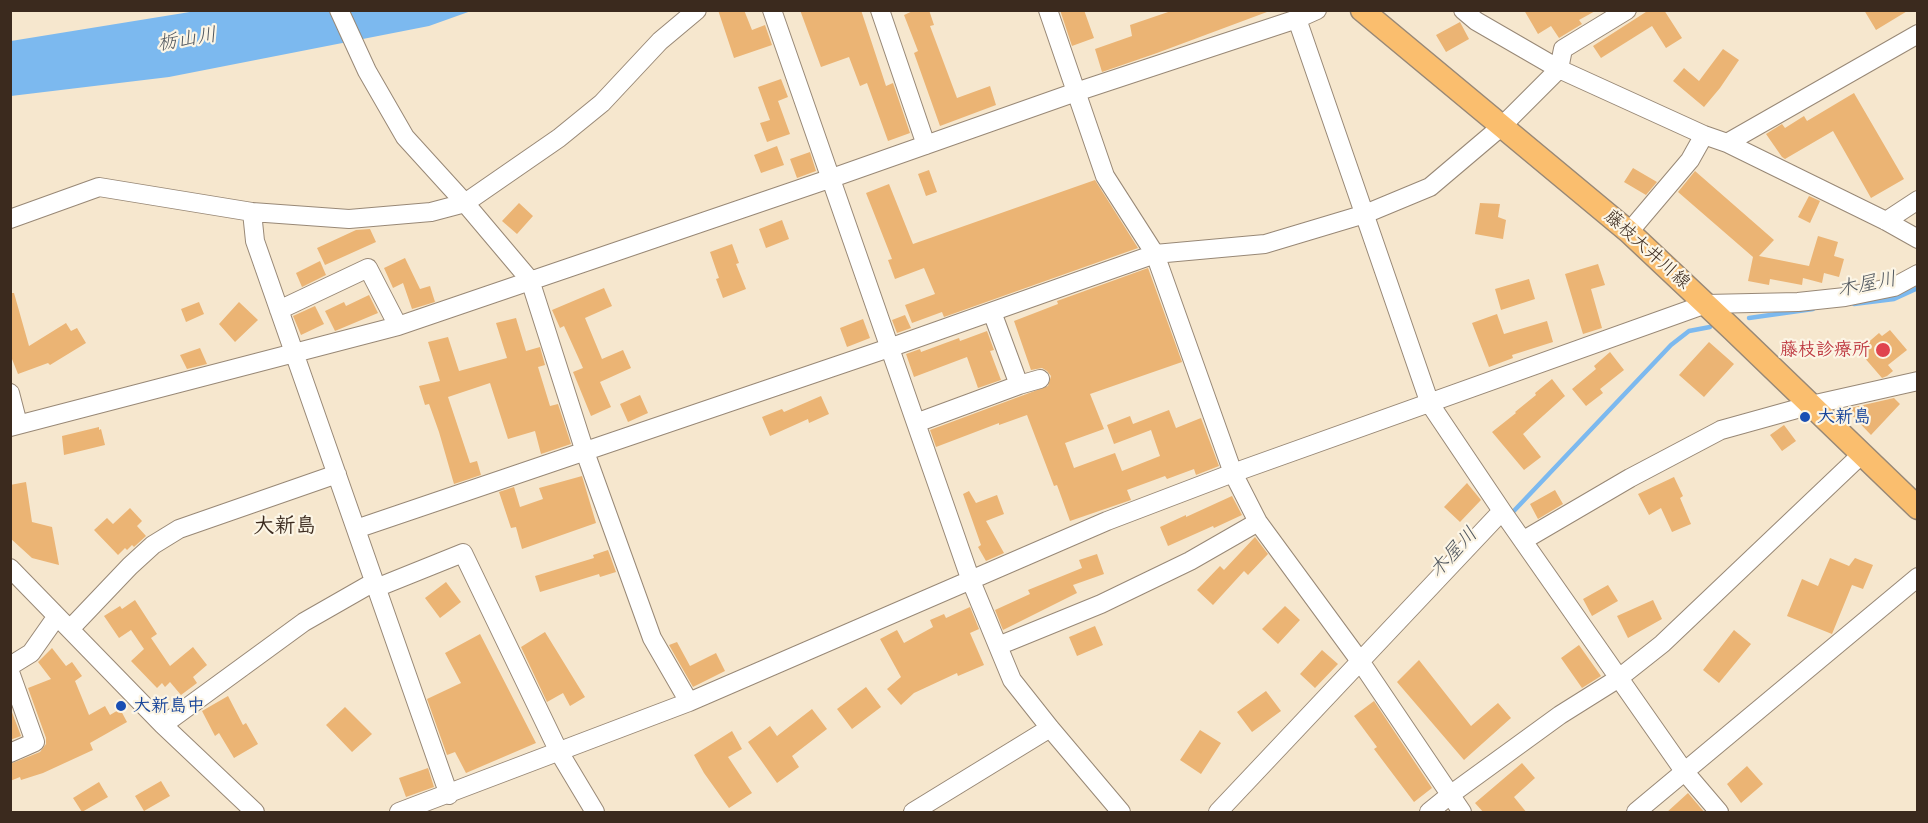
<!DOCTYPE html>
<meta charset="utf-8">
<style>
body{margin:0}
#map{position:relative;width:1928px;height:823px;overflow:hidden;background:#f6e7ce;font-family:Itim,sans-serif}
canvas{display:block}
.frame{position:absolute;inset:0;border:12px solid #3b2a1e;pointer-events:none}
</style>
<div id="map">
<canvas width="1928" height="823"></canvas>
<div class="frame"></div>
</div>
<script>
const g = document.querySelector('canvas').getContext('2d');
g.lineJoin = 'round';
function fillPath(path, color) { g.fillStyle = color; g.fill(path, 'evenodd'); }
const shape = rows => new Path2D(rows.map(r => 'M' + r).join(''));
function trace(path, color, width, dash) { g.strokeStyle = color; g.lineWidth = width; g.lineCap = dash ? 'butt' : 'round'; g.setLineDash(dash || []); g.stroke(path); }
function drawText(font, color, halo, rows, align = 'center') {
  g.font = font + ' Itim,"Klee One",sans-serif'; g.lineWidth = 4.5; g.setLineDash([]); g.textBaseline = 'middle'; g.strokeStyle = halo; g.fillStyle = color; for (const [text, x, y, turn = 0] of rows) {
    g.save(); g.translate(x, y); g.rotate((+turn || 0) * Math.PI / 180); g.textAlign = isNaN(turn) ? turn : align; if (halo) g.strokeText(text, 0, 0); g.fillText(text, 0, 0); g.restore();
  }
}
fillPath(shape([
 [196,11,471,11,429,26,169,77,11,96,11,41]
]), '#7cb9ef');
trace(shape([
 [1854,304,1894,299,1918,288],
 [1749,318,1813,309],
 [1511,514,1671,345,1689,331,1710,327]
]), '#7cb9ef', 4.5);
fillPath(shape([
 [718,10,744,10,752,30,765,25,772,45,734,58],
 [800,10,861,10,886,86,893,83,910,133,888,141,867,83,860,86,849,57,821,67],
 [915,10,929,10,934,25,930,26,957,98,990,86,996,105,940,126,914,53,918,51,904,15],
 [1060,10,1084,10,1094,38,1072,46],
 [1174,10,1267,12,1157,53,1102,72,1095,49,1132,36,1130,25],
 [1524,10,1597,10,1579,20,1582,24,1559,38,1551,26,1538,34],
 [1649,10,1664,10,1682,38,1666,48,1652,26,1601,58,1593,46],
 [1864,10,1909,10,1876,30],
 [1460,22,1469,39,1446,52,1436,35],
 [1723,49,1739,60,1720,88,1704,107,1673,81,1684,68,1699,81],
 [781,79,788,97,778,101,790,134,767,142,760,123,770,120,758,87],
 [1854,93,1904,179,1871,198,1833,131,1785,159,1782,157,1766,134,1782,124,1785,128,1804,116,1807,121],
 [777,146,784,165,761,173,754,155],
 [810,152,816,171,797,178,790,159],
 [1633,168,1657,182,1646,195,1624,182],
 [929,170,937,192,926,196,918,174],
 [1695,171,1774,240,1759,256,1809,266,1818,236,1838,242,1834,256,1844,259,1839,277,1824,273,1822,283,1803,278,1802,285,1770,279,1769,285,1748,281,1753,257,1678,192],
 [1095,180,1138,248,944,317,942,312,912,323,905,305,935,294,924,268,895,279,888,260,892,259,866,193,889,184,913,244],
 [1809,196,1820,201,1810,223,1798,217],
 [519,203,533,216,517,234,502,221],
 [1480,203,1500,204,1498,217,1506,220,1503,239,1475,234],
 [782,220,789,239,766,248,759,229],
 [370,229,376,242,325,265,317,248,356,230],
 [732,244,739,263,736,264,746,289,723,298,716,279,719,278,710,252],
 [405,258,420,289,430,286,435,302,412,309,403,283,393,288,384,268],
 [320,261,326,275,302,287,296,273],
 [1598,264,1605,285,1591,289,1602,328,1583,334,1565,274],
 [1148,268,1182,362,1090,394,1104,429,1065,443,1074,468,1115,453,1122,471,1160,456,1151,430,1114,444,1107,425,1130,416,1133,424,1169,410,1176,428,1201,418,1219,466,1196,475,1194,469,1167,479,1165,476,1127,490,1131,500,1070,521,1057,485,1054,486,1027,415,999,425,999,423,936,447,930,430,1048,386,1051,376,1047,371,1042,368,1031,370,1014,321,1058,304,1057,301],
 [1529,279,1535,299,1501,310,1495,289],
 [604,288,612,306,585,318,602,359,623,350,631,368,600,382,611,407,591,416,573,372,583,368,564,326,560,328,552,310],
 [10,293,14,293,29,346,66,323,71,331,77,328,86,343,50,365,48,363,18,374,10,354],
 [369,295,378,313,335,331,325,311,344,302,346,306],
 [199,302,204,314,186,322,181,309],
 [239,302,258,320,235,342,219,324],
 [315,306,324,324,301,335,293,316],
 [1497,314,1504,334,1547,321,1553,342,1512,355,1513,358,1489,367,1472,323],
 [905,315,911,328,897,333,892,320],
 [516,318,526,351,540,347,545,365,538,367,550,406,558,404,571,444,541,454,535,431,508,439,490,383,448,397,470,463,477,461,481,475,454,484,439,432,429,404,425,405,419,386,440,381,428,342,448,337,459,371,507,358,496,323],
 [863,319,870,338,847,347,840,328],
 [1890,330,1907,350,1888,365,1893,371,1887,376,1882,378,1863,356,1868,351,1864,346,1879,333,1882,336],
 [987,331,994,350,990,351,1001,380,978,388,967,357,914,377,906,354,920,349,921,352,959,338,960,341],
 [1709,342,1734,364,1704,397,1679,375],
 [200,348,207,364,187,369,180,355],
 [1610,352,1624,370,1600,389,1603,393,1586,406,1572,389,1596,369,1594,366],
 [1552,379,1565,396,1523,434,1541,457,1524,470,1492,432,1516,413,1515,412,1536,395,1535,393],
 [640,395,648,413,628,422,620,404],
 [821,396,829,414,809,423,808,419,770,436,762,417,782,409,784,412],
 [1894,398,1900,404,1871,435,1846,409],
 [1784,425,1796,441,1782,451,1770,435],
 [99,427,99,430,101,429,105,445,64,455,62,436],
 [582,476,596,523,522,549,516,527,511,528,499,492,514,487,520,507,543,499,539,488],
 [1674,477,1683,496,1680,498,1691,524,1672,532,1661,508,1649,515,1638,494],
 [26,482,32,522,52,527,59,565,32,558,10,538,10,485],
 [1467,483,1481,500,1460,522,1444,507],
 [1555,490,1563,504,1538,519,1530,504],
 [969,491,976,503,997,495,1004,514,986,521,1004,553,986,561,978,547,981,545,963,494],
 [1232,496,1242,515,1214,528,1213,526,1168,546,1160,527,1186,515,1186,517],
 [130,508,142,521,137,526,146,536,134,547,132,545,127,550,125,548,118,555,94,530,107,518,113,524],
 [1255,537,1268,554,1248,575,1244,571,1213,605,1197,590,1220,566,1224,570],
 [608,550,616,572,600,577,599,574,540,592,535,576,594,558,593,555],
 [1097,554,1104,574,1073,585,1077,593,1003,630,995,610,1030,594,1028,590,1082,568,1079,560],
 [1830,558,1849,566,1855,558,1873,565,1863,589,1852,585,1832,634,1787,616,1802,579,1818,586],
 [446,582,461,602,440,618,425,598],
 [1608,585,1618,601,1592,616,1583,599],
 [135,600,157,634,151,638,170,666,193,647,207,665,193,677,197,683,181,695,170,682,165,687,162,683,157,688,131,661,144,649,131,630,119,638,104,616,120,606,122,609],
 [1653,600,1662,619,1628,638,1617,616],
 [1285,606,1300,620,1278,644,1262,629],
 [970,607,979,629,970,633,984,665,958,676,957,673,914,693,901,705,887,689,901,677,880,639,897,630,904,643,933,627,930,620,944,614,946,618],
 [1095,626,1103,645,1077,656,1069,637],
 [1734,630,1751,644,1719,683,1703,670],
 [545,632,585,697,570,706,563,693,547,702,521,647],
 [480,634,536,743,466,773,455,752,447,755,427,699,461,683,445,653],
 [677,642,690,666,716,653,725,671,693,687,669,645],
 [1579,645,1601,676,1582,688,1561,658],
 [52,648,66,666,72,662,82,676,75,681,89,715,105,706,110,715,120,709,127,722,90,743,93,750,43,773,21,780,20,777,10,781,10,764,40,752,46,744,46,738,28,688,51,679,38,662],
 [1322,650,1338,664,1315,688,1300,674],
 [1419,660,1471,726,1498,703,1511,718,1464,760,1397,682],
 [866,687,881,707,852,729,837,709],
 [1266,691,1281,711,1252,732,1237,712],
 [228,696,243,725,246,723,258,744,234,758,219,733,215,736,202,711],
 [1374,701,1432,788,1414,802,1374,749,1377,747,1354,716],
 [10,707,21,736,10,740],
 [345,707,372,734,352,752,326,725],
 [812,709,827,729,792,756,799,767,777,783,748,742,770,726,777,736],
 [1200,730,1221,743,1201,774,1180,760],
 [732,731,742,749,728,757,752,793,729,808,704,773,694,755],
 [1522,763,1535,778,1514,797,1527,813,1484,813,1475,803],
 [1747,766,1763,784,1741,803,1727,784],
 [428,768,434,787,406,797,399,778],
 [161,781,170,796,144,811,135,796],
 [99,782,108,797,82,812,73,798],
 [1688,793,1705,813,1666,813]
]), '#ebb474');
const minor = shape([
 [339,10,367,71,405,137,465,203,530,280,585,452,652,638,689,702],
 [772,10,971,581,1012,680,1050,728,1121,812],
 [880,10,926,145],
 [1048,10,1105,176,1155,254,1233,473,1258,522,1360,661,1462,812],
 [1463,10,1476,21,1559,69,1704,135,1727,143,1886,221,1918,239],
 [1297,19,1430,404,1502,511,1684,771,1719,812],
 [1727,143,1918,34],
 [252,212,255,241,449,795],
 [10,219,99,187,252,212,349,219,431,212,465,203,559,138,602,103,660,41,697,10],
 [1886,221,1918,200],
 [1629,232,1690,160,1704,135],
 [279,310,368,268,398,326],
 [992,312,1019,385],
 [10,393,18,424],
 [916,423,1019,385,1040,379],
 [10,427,398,326,832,178,1076,92,1297,19,1317,10],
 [356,529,889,348,1155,254,1265,244,1365,214,1430,187,1502,126,1559,69,1563,49,1627,10],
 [1524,540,1630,478,1721,430,1811,405,1918,381],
 [10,568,163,725,255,812],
 [376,588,463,553,559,752,595,812],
 [70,629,130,566,153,545,179,529,337,474],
 [998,646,1101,604,1190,561,1258,522],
 [10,666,31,653,57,616],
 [10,672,35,742,10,753],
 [163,725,304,622,374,582],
 [399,812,689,702,1107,521,1233,473,1706,304,1798,302,1845,297,1894,287,1918,274],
 [913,812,1050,728],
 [1218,812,1502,511],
 [1429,812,1450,795,1560,715,1619,678,1662,644,1862,454],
 [1636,812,1918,577]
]);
const major = shape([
 [1362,10,1629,232,1731,328,1918,508]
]);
trace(minor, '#988876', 20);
trace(major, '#988876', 25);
trace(minor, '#fff', 18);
trace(major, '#fabe6e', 22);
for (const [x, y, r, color] of [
 [1883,350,8,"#e0444e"],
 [1805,417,6,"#1a4fb4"],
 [121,706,6,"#1a4fb4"]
]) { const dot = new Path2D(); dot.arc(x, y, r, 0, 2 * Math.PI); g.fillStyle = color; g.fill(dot); trace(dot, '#fcf5e5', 2); }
drawText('18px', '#3b2a1e', '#fcf5e5', [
 ["藤枝大井川線",1647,250,42]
]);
drawText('bold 18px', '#be3a42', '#fcf5e5', [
 ["藤枝診療所",1870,350]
], 'right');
drawText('bold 18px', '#164399', '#fcf5e5', [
 ["大新島",1817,417],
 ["大新島中",133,706]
], 'left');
drawText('italic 20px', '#4e555d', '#fcf5e5', [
 ["栃山川",187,40,-9],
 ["木屋川",1867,285,-11],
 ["木屋川",1454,553,-47]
]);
drawText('bold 21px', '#3b2a1e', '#fcf5e5', [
 ["大新島",285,527]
]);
</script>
